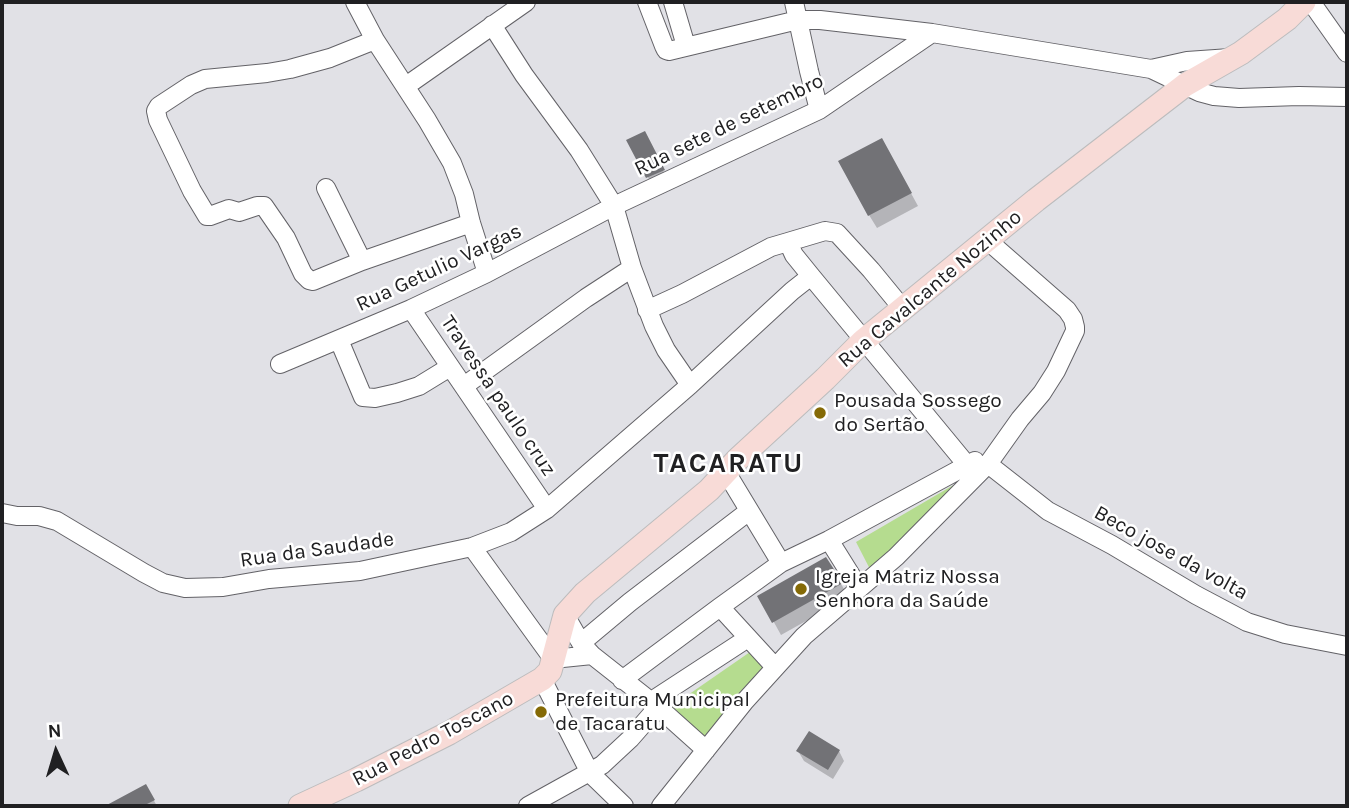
<!DOCTYPE html>
<meta charset="utf-8">
<style>
body{margin:0}
#map{position:relative;width:1349px;height:808px;overflow:hidden;background:#e1e1e6;font-family:Karla,sans-serif}
canvas{display:block}
.frame{position:absolute;inset:0;border:4px solid #202022;pointer-events:none}
.north{position:absolute;left:21px;top:717px;width:70px;height:70px;-webkit-text-stroke:5px #fff;paint-order:stroke;rotate:356deg;font-size:19px;font-weight:700;line-height:28px;text-align:center;color:#202022}
.north::after{content:'';display:block;margin:auto;width:24px;height:32px;background:#202022;clip-path:polygon(50% 0,100% 100%,50% 72%,0 100%)}
</style>
<div id="map">
<canvas width="1349" height="808"></canvas>
<div class="frame"></div>
<div class="north">N</div>
</div>
<script>
const g = document.querySelector('canvas').getContext('2d');
g.lineJoin = 'round';
function fillPath(path, color) { g.fillStyle = color; g.fill(path, 'evenodd'); }
const shape = rows => new Path2D(rows.map(r => 'M' + r).join(''));
function trace(path, color, width, dash) { g.strokeStyle = color; g.lineWidth = width; g.lineCap = dash ? 'butt' : 'round'; g.setLineDash(dash || []); g.stroke(path); }
function drawText(font, color, halo, rows, align = 'center') {
  g.font = font + ' Karla,sans-serif'; g.lineWidth = 5; g.setLineDash([]); g.textBaseline = 'middle'; g.strokeStyle = halo; g.fillStyle = color; for (const [text, x, y, turn = 0] of rows) {
    g.save(); g.translate(x, y); g.rotate((+turn || 0) * Math.PI / 180); g.textAlign = isNaN(turn) ? turn : align; if (halo) g.strokeText(text, 0, 0); g.fillText(text, 0, 0); g.restore();
  }
}
fillPath(shape([
 [957,483,897,545,872,573,856,542],
 [750,652,765,670,704,738,672,706]
]), '#b5dc8f');
fillPath(shape([
 [629,141,649,143,668,180,653,187],
 [889,153,918,206,877,228,869,215],
 [826,560,849,597,781,635,760,597],
 [798,751,839,751,844,761,833,779,804,761],
 [146,787,157,806,109,806]
]), '#0003');
fillPath(shape([
 [645,131,665,170,646,178,626,140],
 [882,138,912,193,868,216,838,161],
 [826,557,843,583,772,623,757,596],
 [809,731,840,750,828,770,796,751],
 [146,784,155,800,143,806,105,806]
]), '#727276');
const minor = shape([
 [355,2,375,40,427,120,452,163,464,194,471,223,487,273],
 [647,2,664,46,666,50,669,51,798,20,820,20,932,33,1151,69,1199,92,1214,96,1239,98,1299,96,1347,97],
 [673,2,686,46],
 [794,2,809,71,819,110],
 [1311,2,1347,53],
 [492,25,524,75,579,150,614,206,632,268,654,326,666,350,690,385],
 [375,40,330,58,290,69,267,73,205,79,191,85,159,106,156,111,158,120,192,191,207,216,210,216,229,209,239,212,257,206,264,206,286,238,303,274,309,280,313,281,362,261,471,223],
 [1151,69,1187,61,1230,58],
 [406,86,526,2],
 [326,188,362,261],
 [788,242,825,231,837,233,871,270,903,309],
 [411,309,547,509],
 [647,310,682,294,771,247,788,242,794,255,811,276,967,465],
 [339,340,363,397,375,398,397,393,419,386,450,367],
 [280,364,411,309,487,273,614,206,819,110,932,33],
 [464,386,586,298,632,268],
 [988,464,1048,511,1112,545,1196,595,1247,622,1285,634,1347,646],
 [726,472,781,563],
 [2,513,17,516,39,516,57,521,144,573,163,583,185,588,223,587,269,579,360,571,472,547,511,532,547,509,690,385,792,291,811,276],
 [829,540,859,588],
 [472,547,553,659,592,655],
 [720,607,775,667],
 [565,615,581,643,592,655,658,707,706,750],
 [581,643,630,602,749,511],
 [542,679,590,773,624,806],
 [622,680,720,607,781,563,829,540,975,461],
 [650,702,748,638],
 [528,806,602,765,630,739,658,707],
 [661,806,745,701,804,636,896,557,988,464,1020,419,1042,393,1056,371,1075,331,1075,327,1073,319,1067,310,987,240]
]);
const major = shape([
 [300,806,356,780,449,733,542,679,550,671,565,615,585,593,709,490,737,460,825,379,863,341,1036,200,1185,85,1241,53,1287,19,1304,2]
]);
trace(minor, '#636267', 20);
trace(major, '#bcbcbd', 25);
trace(minor, '#fff', 18);
trace(major, '#f8dbd7', 23);
for (const [x, y, r, color] of [
 [820,413,7,"#856a06"],
 [801,589,7,"#856a06"],
 [541,712,7,"#856a06"]
]) { const dot = new Path2D(); dot.arc(x, y, r, 0, 2 * Math.PI); g.fillStyle = color; g.fill(dot); trace(dot, '#fff', 2.5); }
drawText('21px', '#202022', '#fff', [
 ["Rua sete de setembro",729,125,-26],
 ["Rua Getulio Vargas",439,268,-25],
 ["Rua Cavalcante Nozinho",930,289,-40],
 ["Travessa paulo cruz",498,396,56],
 ["Rua da Saudade",317,550,-8],
 ["Beco jose da volta",1171,553,29],
 ["Rua Pedro Toscano",433,739,-28]
]);
drawText('21px', '#202022', '#fff', [
 ["Pousada Sossego",834,401],
 ["do Sertão",834,425],
 ["Igreja Matriz Nossa",815,577],
 ["Senhora da Saúde",815,601],
 ["Prefeitura Municipal",555,700],
 ["de Tacaratu",555,724]
], 'left');
g.letterSpacing = '2px';
drawText('bold 28px', '#202022', '#fff', [
 ["TACARATU",729,464]
]);
g.letterSpacing = '0px';
</script>
